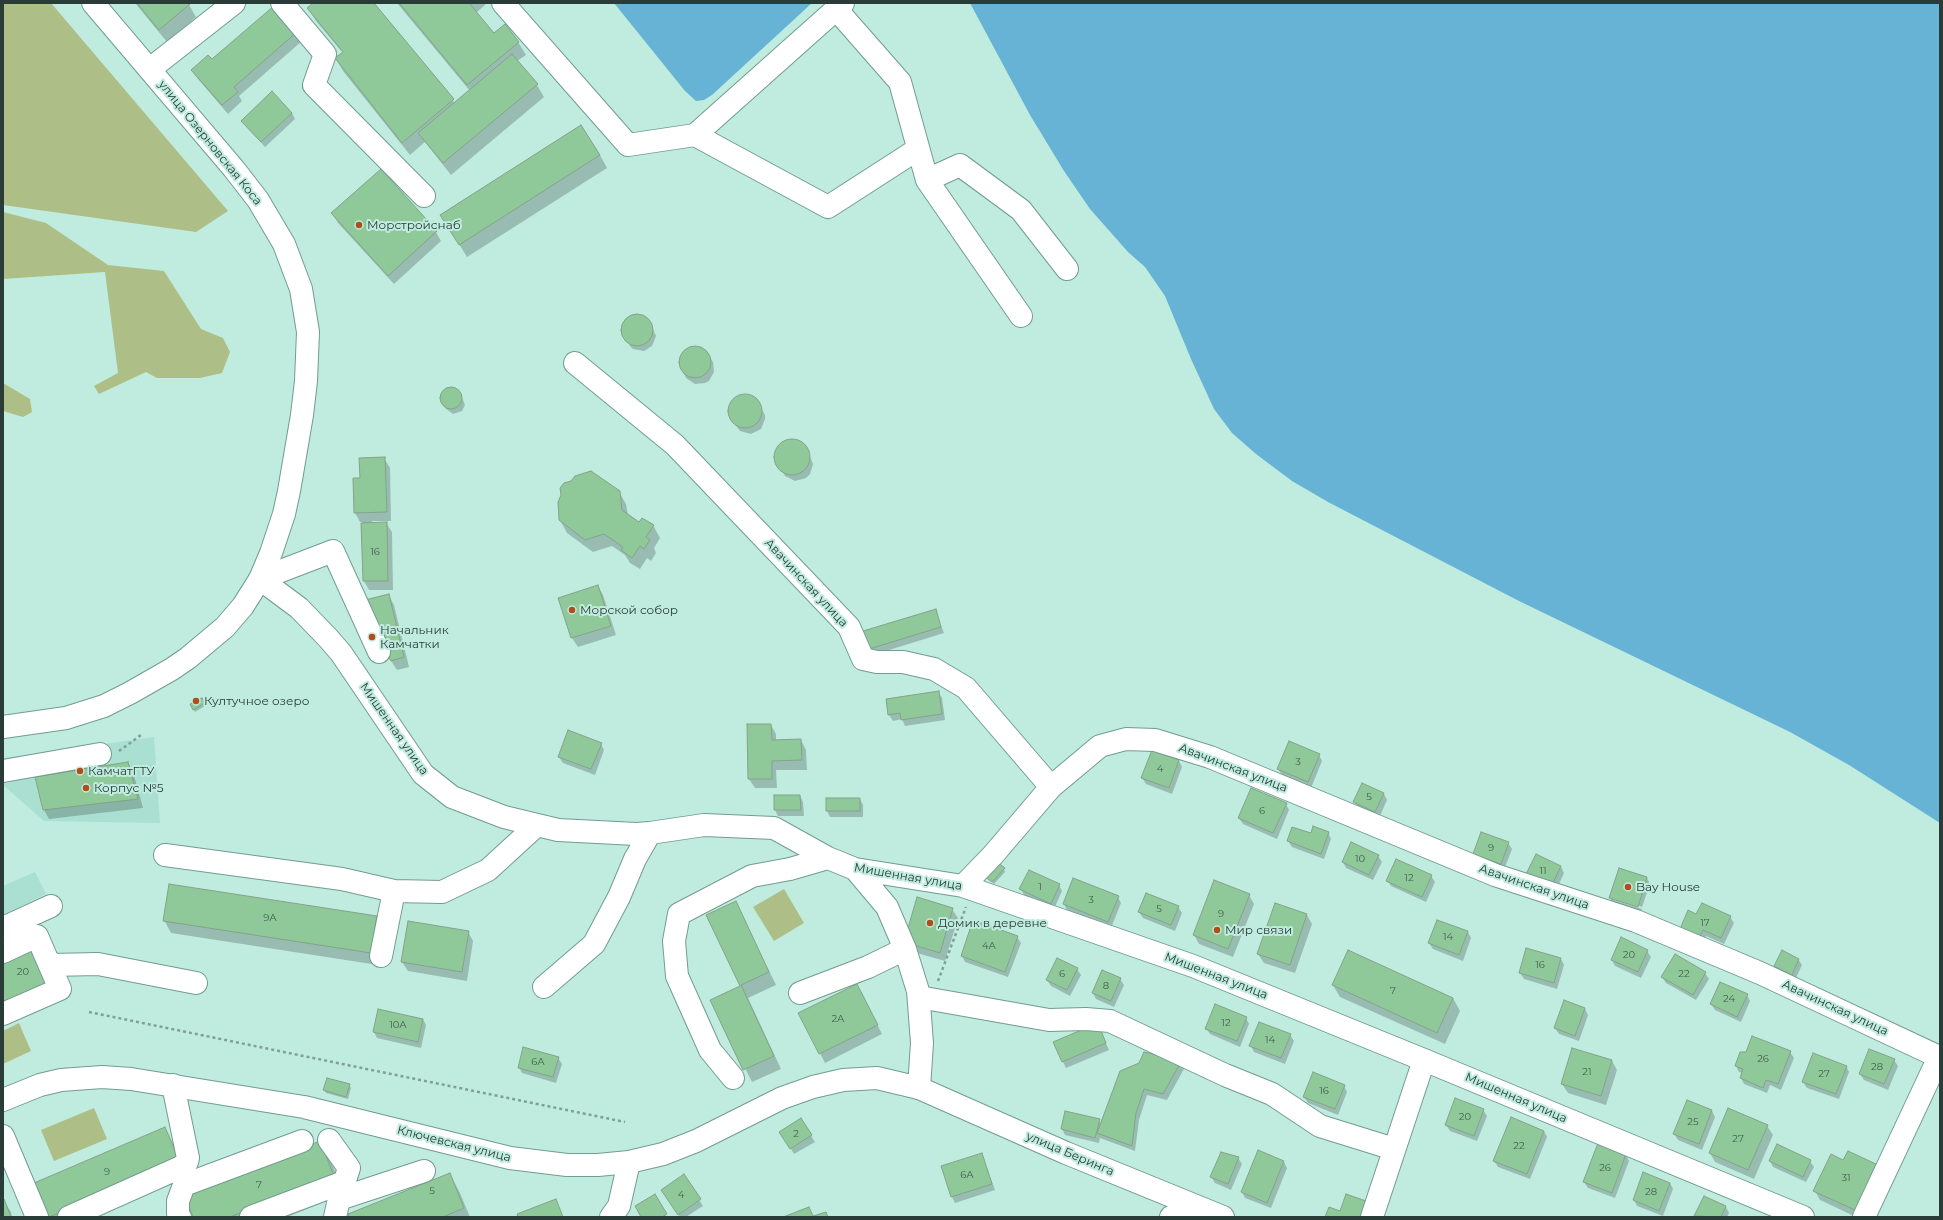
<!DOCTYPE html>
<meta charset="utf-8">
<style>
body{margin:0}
#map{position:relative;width:1943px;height:1220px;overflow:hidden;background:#bfecdf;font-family:Montserrat,sans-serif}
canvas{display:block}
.frame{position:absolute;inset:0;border:4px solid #2a3c37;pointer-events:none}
</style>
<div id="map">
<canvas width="1943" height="1220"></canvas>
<div class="frame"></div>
</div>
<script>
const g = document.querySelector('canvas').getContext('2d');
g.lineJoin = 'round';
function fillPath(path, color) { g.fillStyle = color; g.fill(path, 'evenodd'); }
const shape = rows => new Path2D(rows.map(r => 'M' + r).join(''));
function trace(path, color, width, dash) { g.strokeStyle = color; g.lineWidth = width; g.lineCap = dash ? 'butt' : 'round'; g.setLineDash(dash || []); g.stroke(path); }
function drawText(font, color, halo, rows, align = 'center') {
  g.font = font + ' Montserrat,sans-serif'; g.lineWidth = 4; g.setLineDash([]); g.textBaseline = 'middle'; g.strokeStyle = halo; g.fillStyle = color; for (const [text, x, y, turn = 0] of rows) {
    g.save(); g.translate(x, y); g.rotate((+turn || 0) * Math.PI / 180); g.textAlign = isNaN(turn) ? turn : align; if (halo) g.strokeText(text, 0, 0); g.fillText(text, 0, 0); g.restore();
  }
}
fillPath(shape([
 [154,737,160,823,44,821,3,785,3,758],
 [35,872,46,894,3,915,3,886]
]), '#aae0d1');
fillPath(shape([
 [3,3,51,3,228,211,196,232,3,205],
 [3,212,46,223,108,265,164,271,201,329,223,338,230,352,222,373,200,378,157,378,146,372,99,394,94,386,118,373,105,272,3,279],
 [3,383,30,399,32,412,23,417,3,411],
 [784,889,804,923,774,941,753,907],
 [19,1023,31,1051,3,1064,3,1031],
 [94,1108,107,1139,54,1161,41,1130]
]), '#adbf87');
fillPath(shape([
 [614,3,812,3,712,95,704,100,696,101,685,91],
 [970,3,1940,3,1940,823,1849,765,1790,732,1519,601,1328,502,1292,481,1256,454,1232,433,1214,409,1191,359,1165,296,1145,267,1128,252,1090,209,1064,171,1030,115]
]), '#67b3d5');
fillPath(shape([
 [135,3,188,3,196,17,167,42],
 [315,3,372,3,455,103,470,91,397,3,487,3,476,13,494,35,518,42,526,55,517,61,537,85,544,97,451,175,425,142,410,155,343,71,336,59,343,53,316,21,308,8],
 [275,6,302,41,239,96,242,101,228,114,198,79,192,70,212,61],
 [292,113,295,119,265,147,242,121],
 [600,155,607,168,467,257,449,228],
 [380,171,436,232,441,241,394,284,338,223,333,214],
 [635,315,645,317,649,320,656,336,652,346,644,351,633,349,630,346,622,330,626,320],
 [692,347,697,347,706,351,713,362,714,372,709,381,705,383,695,384,686,378,683,372,680,362,683,352],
 [451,387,460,392,465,405,462,411,453,414,445,408,442,402,441,395,445,390],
 [741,395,752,396,756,399,765,415,765,419,761,429,751,434,740,431,729,416,729,410,733,400],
 [791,441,802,443,806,447,813,464,810,474,806,478,795,481,785,476,776,460,778,449,781,445],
 [384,458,390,468,391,521,372,521,372,523,386,523,392,532,393,590,369,590,364,581,362,522,360,522,355,513,361,479],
 [619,492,626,504,628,515,639,524,653,525,660,538,654,548,656,553,651,561,647,558,640,569,630,563,625,555,612,546,593,552,567,533,560,520],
 [598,586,603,595,616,635,578,647,572,638,560,598],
 [389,596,394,605,409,667,397,670,380,644],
 [935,611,944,633,873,655,870,649],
 [938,692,942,698,945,720,905,726,902,719,893,721,889,715,887,700],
 [202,699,205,706,195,712,191,705],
 [771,725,776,734,776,741,801,740,806,750,807,770,776,770,777,788,755,788,749,779],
 [601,744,604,750,595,775,563,763,559,757],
 [1319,755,1322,761,1311,788,1282,775,1278,769],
 [1179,761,1182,767,1172,794,1146,784,1142,778],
 [128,763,133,772,143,808,49,819,44,810],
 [1362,784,1384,794,1387,800,1379,818,1358,808,1354,801],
 [800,796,803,802,804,816,778,816,775,810],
 [860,799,863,805,863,817,830,817,827,811],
 [1286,804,1289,810,1277,839,1243,824,1239,818],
 [1328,832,1331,839,1324,859,1292,847,1288,841,1311,834],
 [1508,843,1512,849,1504,870,1478,860,1474,854],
 [1536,855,1561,867,1564,873,1555,893],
 [1378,856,1382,862,1373,880,1346,868,1343,862],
 [1004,869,1005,872,994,884,985,876],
 [1431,876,1435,882,1426,902,1391,886,1387,880],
 [1647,878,1650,884,1642,907,1613,898,1613,900,1642,909,1641,912,1613,904,1610,897],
 [1059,885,1062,891,1054,909,1024,895,1021,889],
 [1249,895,1254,904,1233,957,1199,944,1194,935],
 [1118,897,1121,903,1111,928,1067,910,1064,904],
 [918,899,952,909,958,918,945,961,910,951],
 [736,903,776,985,748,998,781,1069,752,1082,711,1000,741,986],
 [1178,907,1182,913,1175,931,1143,918,1139,912],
 [1689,912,1697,915,1730,917,1734,923,1724,944,1706,936,1702,944],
 [1307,915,1312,924,1295,973,1264,963,1258,954],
 [376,917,384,929,378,965,171,933,164,920],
 [1438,921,1468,932,1471,938,1463,961,1433,949,1429,943],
 [468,932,473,941,467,981,408,971,402,962],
 [1017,937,1021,943,1008,977,965,962,962,956],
 [1647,951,1651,957,1641,978,1615,966,1612,960],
 [1561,959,1564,965,1557,989,1524,979,1520,973],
 [1798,959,1802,965,1795,980,1778,972,1775,966],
 [1077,969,1081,975,1070,996,1051,986,1047,980],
 [1705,973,1709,979,1696,1000,1666,983,1662,977],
 [1120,979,1124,985,1114,1007,1096,999,1093,993],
 [857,985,882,1034,825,1063,820,1053],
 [1333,985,1453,998,1460,1011,1445,1044,1340,997],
 [1747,995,1750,1001,1741,1022,1715,1010,1711,1004],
 [1565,1001,1585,1009,1588,1015,1579,1041,1559,1034,1555,1028],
 [379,1010,423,1019,426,1025,421,1048,377,1038,374,1032],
 [1246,1018,1249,1024,1240,1047,1210,1034,1206,1028],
 [1100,1030,1109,1050,1066,1068,1054,1043],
 [1290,1035,1294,1041,1285,1064,1254,1052,1251,1046],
 [1790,1052,1794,1058,1781,1090,1770,1085,1767,1093,1744,1084,1741,1078,1743,1073,1739,1072,1736,1066],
 [1145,1053,1185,1067,1167,1100,1147,1095,1139,1120,1135,1151,1100,1138,1099,1143,1065,1135,1062,1129,1099,1120,1101,1124,1140,1064],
 [558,1058,562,1064,556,1083,522,1073,519,1067],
 [1894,1060,1898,1066,1888,1090,1864,1080,1860,1074],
 [1612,1061,1617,1070,1606,1105,1568,1093,1562,1084],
 [1846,1066,1849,1072,1839,1099,1807,1088,1803,1082],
 [349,1085,351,1088,348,1099,326,1093,324,1090],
 [1344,1086,1347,1092,1338,1115,1308,1103,1304,1097],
 [1483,1110,1487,1116,1477,1141,1450,1131,1446,1125],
 [1712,1111,1715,1117,1702,1150,1678,1140,1674,1134],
 [801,1120,815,1142,794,1154,781,1132],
 [1767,1126,1773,1135,1754,1179,1715,1162,1710,1153],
 [165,1128,187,1174,88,1217,50,1217,35,1184],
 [1544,1131,1547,1137,1530,1179,1498,1167,1494,1161],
 [320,1142,331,1161,344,1194,287,1217,194,1217],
 [982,1154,995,1190,955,1203,952,1197],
 [1626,1155,1629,1161,1615,1198,1588,1188,1584,1182],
 [1238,1158,1242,1164,1231,1190,1215,1183,1211,1177],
 [1770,1161,1810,1161,1814,1167,1806,1182,1773,1167],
 [1844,1161,1878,1166,1856,1217,1820,1200,1815,1191],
 [1284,1162,1287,1168,1271,1208,1245,1198,1242,1192],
 [450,1174,460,1193,470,1217,350,1217],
 [1644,1174,1670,1183,1673,1189,1663,1216,1637,1206,1634,1200],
 [684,1176,703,1206,686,1217,680,1217,666,1196],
 [1705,1197,1726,1207,1729,1213,1727,1217,1696,1217],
 [3,1200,11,1212,12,1217,3,1217]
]), '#0003');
const building = shape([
 [137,3,189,3,190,4,159,30,137,3],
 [313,3,374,3,454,99,402,143,335,58,343,52,307,8,313,3],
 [399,3,469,3,494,33,505,24,519,42,467,85,399,3],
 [275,5,298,31,234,87,238,92,222,105,191,70,208,55,212,59,275,5],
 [512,54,538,84,443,163,418,133,512,54],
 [272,91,292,113,261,142,241,121,272,91],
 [581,125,600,155,459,245,440,215,581,125],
 [381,169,437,231,388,276,331,213,381,169],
 '621 330a16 16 0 1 1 32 0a16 16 0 1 1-32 0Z',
 '679 362a16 16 0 1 1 32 0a16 16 0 1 1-32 0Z',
 '440 398a11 11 0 1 1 22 0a11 11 0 1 1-22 0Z',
 '728 411a17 17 0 1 1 34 0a17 17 0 1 1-34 0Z',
 '774 457a18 18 0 1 1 36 0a18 18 0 1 1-36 0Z',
 [385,457,387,512,354,513,353,478,360,478,359,458,385,457],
 [591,471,620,491,622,510,639,522,642,518,654,525,646,537,650,540,644,549,640,546,632,558,621,550,623,547,604,534,585,540,559,520,558,502,561,495,560,488,564,483,571,481,575,476,591,471],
 [387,522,388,581,363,581,361,523,387,522],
 [598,585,611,626,571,638,558,598,598,585],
 [389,594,404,657,391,661,374,635,365,600,389,594],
 [936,609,941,627,869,649,863,631,936,609],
 [939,691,942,714,901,720,900,713,888,715,886,699,939,691],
 [202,698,205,703,193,710,190,704,202,698],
 [747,724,771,724,772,740,801,739,802,760,772,761,772,779,748,779,747,724],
 [568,730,602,743,591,769,558,757,568,730],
 [1289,741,1320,754,1308,782,1277,769,1289,741],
 [1152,750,1179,760,1169,788,1141,778,1152,750],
 [128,762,138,799,43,810,35,777,128,762],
 [1362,783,1384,793,1375,812,1353,802,1362,783],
 [1251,788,1287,803,1273,833,1238,818,1251,788],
 [774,795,800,795,801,810,774,810,774,795],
 [826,798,860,798,860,811,826,811,826,798],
 [1313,826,1329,832,1321,854,1287,841,1292,827,1311,833,1313,826],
 [1481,832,1509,842,1501,864,1473,854,1481,832],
 [1351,842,1379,855,1369,875,1342,862,1351,842],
 [1536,854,1561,866,1551,887,1525,876,1536,854],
 [1396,859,1432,875,1422,897,1386,881,1396,859],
 [997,862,1005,868,992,882,984,876,997,862],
 [1619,868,1647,877,1638,907,1609,898,1619,868],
 [1029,870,1060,884,1051,904,1019,889,1029,870],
 [1073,878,1119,896,1108,922,1063,904,1073,878],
 [1214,880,1250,894,1228,949,1193,935,1214,880],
 [169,884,377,916,371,953,163,921,169,884],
 [1146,893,1179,906,1171,925,1138,912,1146,893],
 [917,897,953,908,940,953,904,942,917,897],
 [736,901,769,972,741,985,774,1056,743,1070,710,1000,740,986,706,915,736,901],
 [1275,903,1307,914,1290,965,1257,954,1275,903],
 [1702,903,1731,916,1721,938,1703,930,1699,938,1680,929,1688,910,1696,914,1702,903],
 [973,920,1018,936,1005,972,961,956,973,920],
 [1437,920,1468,931,1459,955,1428,943,1437,920],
 [408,921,469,931,462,972,401,962,408,921],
 [1621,937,1648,950,1638,972,1611,960,1621,937],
 [33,948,48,983,3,1003,3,962,33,948],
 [1526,948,1561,958,1554,983,1519,973,1526,948],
 [1348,950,1453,998,1437,1033,1332,985,1348,950],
 [1782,950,1799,959,1792,975,1774,966,1782,950],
 [1675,954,1706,972,1693,995,1661,977,1675,954],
 [1057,958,1078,968,1067,990,1046,980,1057,958],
 [1102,970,1121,978,1111,1001,1092,993,1102,970],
 [1720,982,1748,994,1737,1017,1710,1004,1720,982],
 [857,984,878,1025,819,1054,798,1013,857,984],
 [1564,1000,1585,1008,1575,1036,1554,1028,1564,1000],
 [1215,1004,1247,1017,1237,1041,1205,1029,1215,1004],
 [378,1009,423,1019,418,1042,373,1032,378,1009],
 [1259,1022,1291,1034,1281,1058,1249,1046,1259,1022],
 [1098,1023,1106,1043,1062,1062,1053,1042,1098,1023],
 [1752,1036,1791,1051,1778,1084,1766,1080,1763,1088,1740,1078,1743,1069,1735,1066,1740,1052,1746,1052,1752,1036],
 [523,1047,559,1057,553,1077,518,1068,523,1047],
 [1572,1048,1612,1060,1601,1096,1561,1084,1572,1048],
 [1869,1049,1895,1059,1884,1084,1859,1074,1869,1049],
 [1144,1052,1182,1060,1163,1094,1144,1089,1136,1113,1132,1146,1097,1133,1120,1071,1139,1063,1144,1052],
 [1813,1053,1847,1066,1836,1094,1802,1082,1813,1053],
 [1313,1072,1345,1085,1335,1109,1303,1097,1313,1072],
 [327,1078,350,1084,346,1097,323,1090,327,1078],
 [1455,1098,1484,1109,1474,1136,1445,1125,1455,1098],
 [1687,1100,1712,1110,1699,1144,1673,1134,1687,1100],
 [1728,1108,1768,1125,1748,1170,1709,1153,1728,1108],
 [1065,1111,1100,1119,1095,1138,1061,1129,1065,1111],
 [1511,1117,1544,1131,1527,1174,1493,1161,1511,1117],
 [801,1118,812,1135,790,1149,779,1132,801,1118],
 [165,1127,180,1162,49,1217,34,1183,165,1127],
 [320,1141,334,1176,230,1217,193,1217,184,1195,320,1141],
 [1598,1143,1626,1154,1612,1193,1583,1182,1598,1143],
 [1777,1144,1811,1160,1803,1177,1769,1161,1777,1144],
 [1258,1150,1284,1161,1267,1203,1241,1192,1258,1150],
 [1848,1151,1878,1165,1857,1211,1813,1191,1831,1154,1843,1160,1848,1151],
 [1221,1152,1239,1157,1228,1184,1210,1177,1221,1152],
 [982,1153,992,1184,951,1197,941,1166,982,1153],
 [1643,1172,1670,1183,1659,1211,1633,1200,1643,1172],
 [450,1173,464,1208,443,1217,349,1217,348,1214,450,1173],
 [684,1174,701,1199,678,1215,661,1190,684,1174],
 [655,1194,667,1214,662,1217,641,1217,635,1206,655,1194],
 [1346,1194,1366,1201,1360,1217,1325,1217,1329,1207,1340,1211,1346,1194],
 [1704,1196,1726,1206,1721,1217,1694,1216,1704,1196],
 [3,1199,4,1199,11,1217,3,1217,3,1199],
 [556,1199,563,1217,518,1217,517,1214,556,1199],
 [809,1207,813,1216,826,1212,828,1217,783,1217,809,1207]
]);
fillPath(building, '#8fc999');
trace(building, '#84a289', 1);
const minor = shape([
 [282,3,325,54,314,85,424,196],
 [503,3,628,145,695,135,843,3],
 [836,9,900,82,927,180,1021,316],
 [150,69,234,3],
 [695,135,828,207,918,149],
 [927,180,960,165,1021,210,1067,269],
 [575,363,675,445,849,627,863,659,877,662,903,662,934,669,966,688,1051,787,1100,746,1126,739,1155,740,1210,757,1495,875,1636,921,1760,973,1939,1057,1864,1217],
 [260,579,299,608,328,638,341,653,423,774,452,797,504,817,558,830,636,834,650,833,704,825,774,828,828,858,855,869,963,886,1193,966,1424,1060,1803,1217],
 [260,579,333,551,379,652],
 [3,771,100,754],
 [165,855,342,879,394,891],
 [855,869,887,907,905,949,918,991,922,1043,919,1088],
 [963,886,993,855,1051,787],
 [3,928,51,906],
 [3,952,37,936,60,989,3,1014],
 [381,956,394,891,442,892,488,870,536,826],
 [50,965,98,964,196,983],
 [544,987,594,944,619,897,635,859,650,833],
 [800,993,868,967,905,949],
 [919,997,1049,1020,1086,1019,1110,1021,1225,1075,1272,1094,1320,1126,1394,1149],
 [733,1078,710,1050,677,976,674,941,679,914,752,876,790,869,828,858],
 [3,1136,37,1217],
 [329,1140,349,1168,340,1196],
 [69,1217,181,1167,187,1162,188,1158,173,1085],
 [180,1217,178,1214,178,1201,184,1185,302,1141],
 [251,1217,344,1182],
 [335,1217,339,1199,424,1171],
 [611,1217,619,1206,629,1162],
 [1171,1217,1196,1207,1205,1217],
 [1372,1217,1424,1060]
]);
const major = shape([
 [3,727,66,718,104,706,130,693,172,669,188,658,225,627,243,606,260,579,271,553,284,514,289,491,302,415,306,381,308,332,301,289,284,244,258,200,234,169,93,3],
 [3,1100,40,1085,61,1080,102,1077,131,1079,304,1107,510,1158,567,1165,598,1165,629,1162,663,1154,696,1141,782,1098,813,1087,843,1080,877,1078,919,1088,1066,1153,1223,1217]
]);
trace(minor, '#729c91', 24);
trace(major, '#729c91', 24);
trace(shape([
 [119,751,141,735],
 [938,981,966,907],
 [89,1012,625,1122]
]), '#7fa097', 2.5, [3, 3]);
trace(minor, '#fff', 22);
trace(major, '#fff', 22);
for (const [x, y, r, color] of [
 [359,225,4,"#b14d1b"],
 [572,610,4,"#b14d1b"],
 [372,637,4,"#b14d1b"],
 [196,701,4,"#b14d1b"],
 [80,771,4,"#b14d1b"],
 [86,788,4,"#b14d1b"],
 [1628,887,4,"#b14d1b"],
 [930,923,4,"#b14d1b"],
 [1217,930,4,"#b14d1b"]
]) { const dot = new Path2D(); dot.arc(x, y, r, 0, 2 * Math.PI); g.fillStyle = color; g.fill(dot); trace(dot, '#bfecdf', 1.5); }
drawText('10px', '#435f50', null, [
 ["16",375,552],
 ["3",1298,762],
 ["4",1160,769],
 ["5",1369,797],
 ["6",1262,811],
 ["9",1491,848],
 ["10",1360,859],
 ["11",1543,871],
 ["12",1409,878],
 ["1",1040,887],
 ["3",1091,900],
 ["5",1159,909],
 ["9",1221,914],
 ["9А",270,918],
 ["17",1705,923],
 ["14",1448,937],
 ["4А",989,946],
 ["20",1629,955],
 ["16",1540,965],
 ["20",23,972],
 ["6",1062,974],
 ["22",1684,974],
 ["8",1106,986],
 ["7",1393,991],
 ["24",1729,999],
 ["2А",838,1019],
 ["12",1226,1023],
 ["10А",398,1025],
 ["14",1270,1040],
 ["26",1763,1059],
 ["6А",538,1062],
 ["28",1877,1067],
 ["21",1587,1072],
 ["27",1824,1074],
 ["16",1324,1091],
 ["20",1465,1117],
 ["25",1693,1122],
 ["2",796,1134],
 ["27",1738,1139],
 ["22",1519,1146],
 ["26",1605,1168],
 ["9",107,1172],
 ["6А",967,1175],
 ["31",1846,1178],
 ["7",259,1185],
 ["5",432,1191],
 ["28",1651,1192],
 ["4",681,1195]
]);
drawText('12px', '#2a3c37', '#bfecdf', [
 ["улица Озерновская Коса",210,143,51],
 ["Авачинская улица",806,583,47],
 ["Мишенная улица",394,729,55],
 ["Авачинская улица",1233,768,21],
 ["Мишенная улица",908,877,10],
 ["Авачинская улица",1534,887,19],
 ["Мишенная улица",1216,976,21],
 ["Авачинская улица",1835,1008,25],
 ["Мишенная улица",1516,1098,23],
 ["Ключевская улица",454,1144,14],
 ["улица Беринга",1070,1154,23]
]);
drawText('12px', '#2a3c37', '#bfecdf', [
 ["Морстройснаб",367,225],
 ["Морской собор",580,610],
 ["Начальник",380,630],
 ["Камчатки",380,644],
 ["Култучное озеро",204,701],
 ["КамчатГТУ",88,771],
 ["Корпус №5",94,788],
 ["Bay House",1636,887],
 ["Домик в деревне",938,923],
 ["Мир связи",1225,930]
], 'left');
</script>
